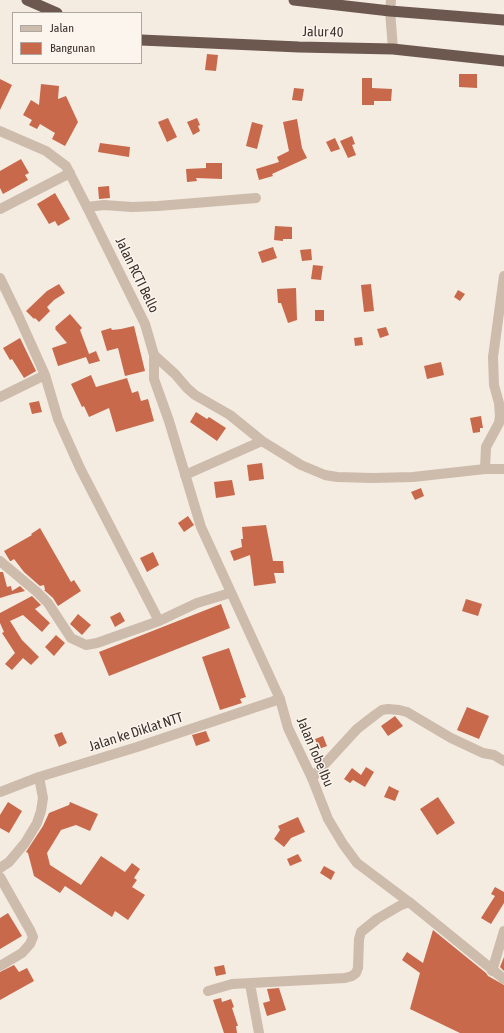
<!DOCTYPE html>
<style>
body{margin:0}
#map{position:relative;width:504px;height:1033px;overflow:hidden;background:#f4ebe1;font-family:"Asap Condensed",sans-serif}
canvas{display:block}
.legend{position:absolute;left:12px;top:12px;width:130px;height:52px;box-sizing:border-box;background:#fbf5ee;border:1px solid #aea6a0;margin:0;padding:5px 7px;list-style:none;font-size:12px;color:#3b302b}
.legend li{display:flex;align-items:center;gap:8px;height:20px}
.legend b{width:20px;border:1px solid #aea6a0}
</style>
<div id="map">
<canvas width="504" height="1033"></canvas>
<ul class="legend">
<li><b style="height:5px;background:#cdbbac"></b>Jalan</li>
<li><b style="height:11px;background:#c8694b"></b>Bangunan</li>
</ul>
</div>
<script>
const g = document.querySelector('canvas').getContext('2d');
g.lineJoin = 'round';
function fillPath(path, color) { g.fillStyle = color; g.fill(path, 'evenodd'); }
const shape = rows => new Path2D(rows.map(r => 'M' + r).join(''));
function trace(path, color, width, dash) { g.strokeStyle = color; g.lineWidth = width; g.lineCap = dash ? 'butt' : 'round'; g.setLineDash(dash || []); g.stroke(path); }
function drawText(font, color, halo, rows, align = 'center') {
  g.font = font + ' "Asap Condensed",sans-serif'; g.lineWidth = 3; g.setLineDash([]); g.textBaseline = 'middle'; g.strokeStyle = halo; g.fillStyle = color; for (const [text, x, y, turn = 0] of rows) {
    g.save(); g.translate(x, y); g.rotate((+turn || 0) * Math.PI / 180); g.textAlign = isNaN(turn) ? turn : align; if (halo) g.strokeText(text, 0, 0); g.fillText(text, 0, 0); g.restore();
  }
}
fillPath(shape([
 [207,54,218,55,216,71,205,70],
 [459,74,477,74,477,88,459,87],
 [362,78,372,78,372,88,392,89,391,101,374,101,374,105,362,105],
 [0,79,12,85,0,110],
 [41,84,59,86,58,99,66,96,78,122,65,146,52,139,55,133,40,124,37,129,29,125,32,120,23,115,31,100,39,105],
 [294,88,304,89,302,101,292,100],
 [168,118,177,137,167,142,158,122],
 [197,118,200,125,198,126,200,131,193,135,187,122],
 [297,119,302,148,307,158,272,174,273,176,259,180,256,169,279,162,277,157,289,151,283,122],
 [252,122,263,125,257,149,246,146],
 [352,136,355,144,352,145,356,155,348,158,340,141],
 [335,138,340,149,331,152,326,142],
 [100,143,130,147,129,157,98,152],
 [21,159,29,173,25,175,28,180,3,194,0,188,0,171],
 [206,163,222,163,222,179,196,178,197,181,187,182,186,169,206,168],
 [109,186,110,198,99,199,98,187],
 [55,193,70,219,58,226,55,221,49,224,37,204],
 [275,226,292,227,292,239,283,239,283,241,274,240],
 [273,247,277,258,262,263,258,252],
 [311,249,312,260,302,261,300,250],
 [313,265,323,266,321,280,311,279],
 [59,284,65,293,54,300,47,307,50,311,39,322,35,318,34,319,26,311,47,291],
 [371,284,374,311,364,312,361,285],
 [296,288,297,320,288,323,281,303,278,303,277,289],
 [458,290,465,294,460,301,454,297],
 [315,310,324,310,324,321,315,321],
 [70,314,82,328,80,330,89,354,96,351,100,361,89,364,86,357,58,366,52,348,67,343,55,329,56,328,55,327],
 [134,326,145,371,125,376,118,348,107,351,101,331,111,328,112,330,121,329],
 [386,327,389,335,380,338,377,329],
 [362,337,363,345,355,346,354,338],
 [20,338,36,371,24,378,12,359,10,360,3,348],
 [441,362,444,375,427,379,424,366],
 [91,375,96,387,127,378,132,393,138,391,141,401,148,399,154,421,116,432,109,408,89,417,84,406,82,407,71,384],
 [39,401,42,412,32,414,29,403],
 [196,412,207,419,209,417,226,428,217,441,190,422],
 [481,416,483,428,480,428,480,432,473,433,470,418],
 [262,463,264,479,249,481,247,465],
 [232,480,235,495,216,498,214,482],
 [421,488,424,496,415,500,411,492],
 [188,516,194,525,184,532,178,523],
 [266,525,273,561,283,561,284,573,274,573,276,583,254,586,250,555,234,561,230,551,242,547,241,539,243,539,242,527],
 [40,528,71,582,74,580,81,591,58,606,53,598,44,590,45,590,44,585,40,586,24,572,14,559,11,561,10,561,4,551,32,535,31,534],
 [153,552,159,565,147,572,140,558],
 [0,572,3,572,7,587,11,586,12,591,20,586,25,591,13,594,12,591,13,594,0,598],
 [32,596,41,605,35,609,50,623,42,632,23,615,10,621,22,640,39,657,31,665,23,658,12,670,5,664,15,653,2,633,4,632,0,623,0,613],
 [466,599,482,604,478,616,462,611],
 [221,604,230,628,109,676,99,652],
 [120,612,125,621,115,627,110,617],
 [78,614,91,625,82,635,70,624],
 [56,635,65,643,54,656,45,647],
 [229,648,246,697,240,699,242,703,220,710,202,657],
 [467,707,489,716,479,739,457,730],
 [395,716,403,726,388,736,381,726],
 [206,731,210,741,196,746,192,735],
 [62,732,67,743,59,747,54,735],
 [323,736,327,746,319,749,315,739],
 [366,767,374,772,365,787,353,780,350,783,344,779,352,768,361,775],
 [389,786,399,791,395,801,384,797],
 [438,797,455,823,437,835,420,809],
 [8,802,22,811,9,833,0,828,0,815],
 [70,802,98,814,90,831,76,825,61,830,47,853,50,865,81,885,101,856,125,872,132,863,140,869,134,878,137,880,132,887,145,895,128,920,115,911,112,917,65,886,60,893,34,876,28,853,26,852,43,826,49,813,69,805],
 [298,817,305,832,291,838,284,847,274,839,280,830,278,826],
 [298,854,302,861,290,866,287,859],
 [324,866,335,872,331,880,320,873],
 [495,887,504,892,504,903,491,924,481,918,495,896,491,894],
 [8,913,22,936,0,949,0,918],
 [433,930,486,973,488,976,504,985,504,1033,460,1033,410,1009,420,973,402,960,407,952,423,963],
 [504,957,504,971,500,967],
 [14,965,19,972,27,968,34,981,0,1000,0,972],
 [224,965,226,974,216,976,214,967],
 [279,988,286,1010,267,1016,263,1003,270,1001,267,989],
 [221,998,222,1002,231,999,234,1007,232,1008,238,1026,236,1026,237,1033,224,1033,213,1000]
]), '#c8694b');
trace(shape([
 [87,207,104,205,132,207,158,206,256,198],
 [0,209,70,173],
 [0,278,18,315,45,375,0,397],
 [154,355,175,374,187,388,195,395,230,415,262,441,301,465,325,475,337,477,373,478,413,477,485,469,504,469],
 [45,375,58,419,80,468,159,621],
 [485,469,486,447,499,423,500,416,499,403,494,385,493,357,504,276],
 [185,475,262,441],
 [0,561,37,592,48,603,71,638,86,645,97,643,159,621,197,603,230,593],
 [312,778,357,729,375,715,382,710,388,709,399,710,407,712,451,738,483,753,494,755,504,761],
 [0,792,39,777,137,747,280,699],
 [0,868,9,862,25,843,37,823,41,811,43,798,39,777],
 [0,877,30,930,33,937,30,944,22,953,0,966],
 [492,971,504,931],
 [250,984,259,1033],
 [208,991,232,984,345,978,352,976,356,973,358,968,359,939,361,932,377,919,401,905,409,902]
]), '#cdbbac', 10);
trace(shape([
 [391,0,390,11,393,49],
 [0,131,46,151,66,166,87,207,145,324,154,355,154,379,169,421,201,527,280,699,288,728,312,778,328,819,343,844,357,863,409,902,504,979]
]), '#cdbbac', 10);
trace(shape([
 [27,0,57,13],
 [294,0,390,11,504,20],
 [141,40,299,47,393,49,504,61]
]), '#6c584f', 11);
drawText('14px', '#3b302b', '#fbf5ee', [
 ["Jalur 40",323,32,1],
 ["Jalan RCTI Bello",137,275,64],
 ["Jalan ke Diklat NTT",136,732,-18],
 ["Jalan Tobe Ibu",315,752,67]
]);
</script>
